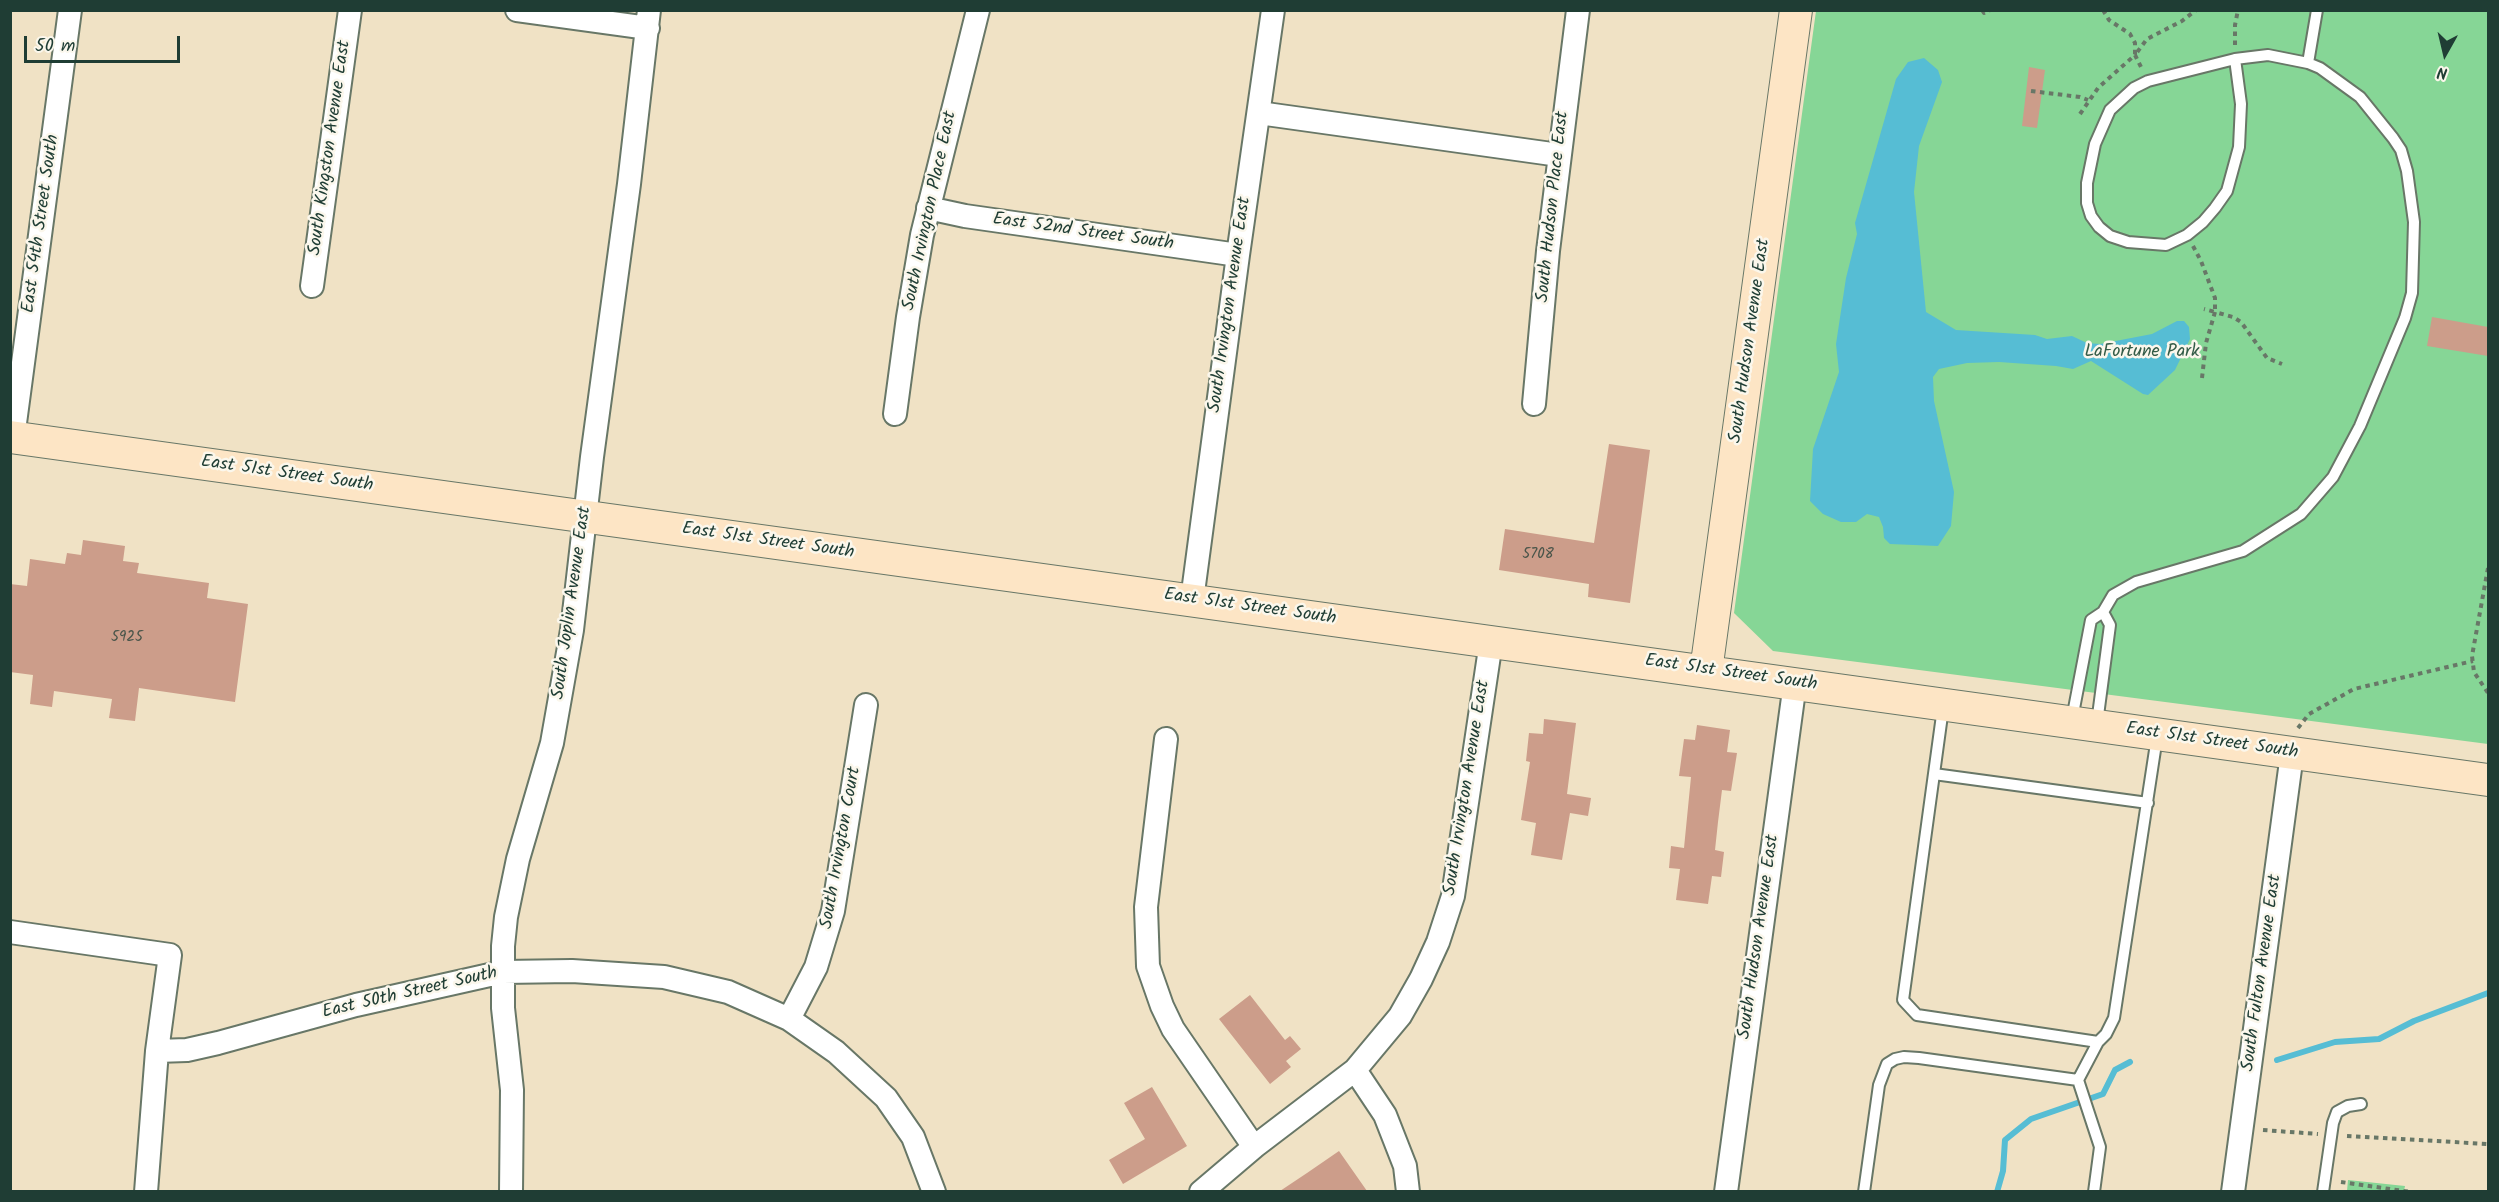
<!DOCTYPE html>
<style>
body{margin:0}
#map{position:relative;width:2499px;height:1202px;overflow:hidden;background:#f0e2c5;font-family:Kalam,sans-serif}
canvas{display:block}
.frame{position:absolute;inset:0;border:12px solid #1f3d34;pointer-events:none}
.north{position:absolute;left:2415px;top:24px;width:60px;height:60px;-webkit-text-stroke:4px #fbf7ec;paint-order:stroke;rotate:188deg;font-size:16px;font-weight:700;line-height:24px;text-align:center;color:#1f3d34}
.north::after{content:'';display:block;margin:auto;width:21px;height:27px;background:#1f3d34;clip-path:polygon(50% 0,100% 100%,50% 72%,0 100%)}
.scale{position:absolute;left:24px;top:36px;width:156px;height:27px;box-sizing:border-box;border:3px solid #1f3d34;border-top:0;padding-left:8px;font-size:18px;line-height:21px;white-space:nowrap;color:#1f3d34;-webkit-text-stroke:4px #fbf7ec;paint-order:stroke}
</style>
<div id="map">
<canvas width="2499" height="1202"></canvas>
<div class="frame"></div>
<div class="north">N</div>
<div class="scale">50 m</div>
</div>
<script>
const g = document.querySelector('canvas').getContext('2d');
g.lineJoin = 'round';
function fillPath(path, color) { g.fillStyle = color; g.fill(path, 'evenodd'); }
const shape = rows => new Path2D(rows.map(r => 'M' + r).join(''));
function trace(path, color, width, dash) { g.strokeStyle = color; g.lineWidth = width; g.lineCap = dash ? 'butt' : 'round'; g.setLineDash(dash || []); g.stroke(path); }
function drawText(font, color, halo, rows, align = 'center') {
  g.font = font + ' Kalam,sans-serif'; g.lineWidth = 5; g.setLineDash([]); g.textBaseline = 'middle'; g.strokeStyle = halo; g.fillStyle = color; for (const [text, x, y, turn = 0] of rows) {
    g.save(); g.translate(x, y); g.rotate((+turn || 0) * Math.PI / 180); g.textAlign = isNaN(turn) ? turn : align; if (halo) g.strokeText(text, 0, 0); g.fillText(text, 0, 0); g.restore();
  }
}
fillPath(shape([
 [1816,11,2488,11,2488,744,1773,651,1734,613],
 [2348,1180,2405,1186,2404,1191,2347,1191]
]), '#86d696');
fillPath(shape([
 [1924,58,1938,70,1942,82,1919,146,1914,192,1926,312,1956,330,2035,335,2047,339,2072,336,2087,343,2100,344,2152,334,2177,321,2184,321,2189,327,2190,339,2175,370,2148,395,2143,394,2091,361,2073,369,2056,366,1999,362,1967,363,1939,369,1933,377,1934,401,1954,492,1951,526,1938,546,1890,544,1884,538,1883,527,1879,517,1867,514,1856,522,1841,522,1823,514,1810,501,1813,449,1839,372,1836,344,1846,278,1857,234,1855,223,1896,79,1908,62]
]), '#56bdd4');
trace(shape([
 [2277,1060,2335,1042,2379,1039,2414,1021,2488,993],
 [1997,1192,2003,1171,2005,1140,2031,1119,2103,1094,2115,1070,2130,1062]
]), '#56bdd4', 6);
fillPath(shape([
 [2029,67,2045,70,2037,128,2022,126],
 [2432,317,2488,327,2488,356,2427,346],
 [1609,444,1650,450,1630,603,1588,597,1589,584,1499,570,1505,529,1594,543],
 [83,540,125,546,123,561,139,563,137,573,209,583,207,598,248,604,235,702,139,688,135,721,109,718,112,699,54,691,52,707,30,704,33,675,10,672,10,584,27,586,30,559,65,564,67,553,81,555],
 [1544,719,1576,723,1567,794,1591,798,1588,816,1570,813,1562,860,1531,855,1536,823,1521,820,1530,762,1526,761,1529,733,1543,734],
 [1697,725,1730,730,1727,752,1737,753,1731,791,1722,790,1718,822,1715,850,1724,852,1721,877,1712,876,1708,904,1676,900,1680,869,1669,868,1671,846,1684,848,1691,777,1679,776,1684,739,1695,740],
 [1250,995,1285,1040,1290,1036,1301,1049,1286,1061,1291,1067,1270,1084,1219,1019],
 [1152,1087,1187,1146,1123,1184,1109,1160,1145,1139,1124,1103],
 [1339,1151,1367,1191,1280,1191,1307,1173]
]), '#cc9d8a');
const lane = shape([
 [2308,63,2317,10],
 [1943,708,1903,1000,1917,1015,2098,1042,2106,1034,2114,1018,2157,737],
 [2072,719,2091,620,2103,612,2113,595,2136,582,2243,551,2301,514,2333,477,2360,426,2405,318,2412,293,2414,222,2407,171,2401,150,2393,138,2360,97,2320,68,2308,63,2268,55,2235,59,2148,81,2134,88,2110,110,2095,144,2087,183,2087,203,2091,216,2099,227,2110,236,2128,242,2166,245,2187,235,2203,222,2215,208,2227,191,2239,147,2241,104,2235,59],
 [2097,723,2110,625,2103,612],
 [1934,774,2148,803],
 [2078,1080,2100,1147,2094,1192],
 [1864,1192,1879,1085,1887,1064,1895,1059,1904,1057,1919,1058,2078,1080,2098,1042],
 [2323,1192,2333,1123,2337,1112,2348,1106,2361,1104]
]);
const street = shape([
 [517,10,648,28],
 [1259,113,1559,155],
 [928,208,965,216,1238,255],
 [312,286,350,10],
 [1534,404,1548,251,1578,10],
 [895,414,908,317,922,235,978,10],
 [13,438,70,10],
 [1192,600,1238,255,1273,10],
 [1166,739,1146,907,1148,966,1162,1006,1173,1029,1254,1147],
 [10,932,170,955,157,1051,146,1192],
 [789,1019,816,967,833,911,866,705],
 [157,1051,187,1050,218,1043,356,1005,503,972,572,971,664,977,728,992,789,1019,836,1052,886,1098,913,1137,934,1192],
 [1355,1070,1385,1115,1405,1166,1408,1192],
 [511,1192,512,1090,503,1008,503,946,506,917,518,859,552,743,572,630,592,457,629,184,649,10],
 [1201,1192,1254,1147,1355,1070,1400,1016,1421,979,1438,942,1453,896,1491,642],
 [1726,1192,1795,683],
 [2233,1192,2292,754]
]);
const secondary = shape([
 [10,437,2488,780],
 [1706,671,1796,10]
]);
trace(lane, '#687767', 14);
trace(street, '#687767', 26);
trace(secondary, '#687767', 34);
trace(shape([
 [1982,10,1984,13,1990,10],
 [2103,10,2109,20,2130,34,2135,43,2135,55,2147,39,2182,21,2196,10],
 [2235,45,2235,25,2238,10],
 [2031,91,2080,97,2088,100],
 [2080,114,2098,88,2135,55,2142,69],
 [2193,246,2201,261,2215,298,2215,312,2204,309],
 [2202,378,2206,343,2215,312,2233,317,2241,322,2267,358,2282,364],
 [2488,568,2472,656,2474,672,2488,693],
 [2298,728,2309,714,2354,689,2473,661],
 [2263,1130,2318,1134],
 [2347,1136,2488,1144],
 [2341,1182,2411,1192]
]), '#687767', 4, [4.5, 4.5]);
trace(lane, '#fff', 10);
trace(street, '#fff', 22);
trace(secondary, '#fde5c5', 32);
drawText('15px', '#4a554a', null, [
 ["5708",1538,555],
 ["5925",127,638]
]);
drawText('18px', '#1f3d34', '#fbf7ec', [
 ["South Kingston Avenue East",331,148,-82],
 ["South Hudson Place East",1554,207,-84],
 ["South Irvington Place East",931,211,-78],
 ["East 54th Street South",42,224,-82],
 ["East 52nd Street South",1083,233,8],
 ["South Irvington Avenue East",1231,305,-82],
 ["South Hudson Avenue East",1751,341,-82],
 ["East 51st Street South",287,475,8],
 ["East 51st Street South",768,542,8],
 ["South Joplin Avenue East",573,603,-82],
 ["East 51st Street South",1250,608,8],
 ["East 51st Street South",1731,674,8],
 ["East 51st Street South",2212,742,8],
 ["South Irvington Avenue East",1468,788,-81],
 ["South Irvington Court",842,848,-80],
 ["South Hudson Avenue East",1760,937,-82],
 ["South Fulton Avenue East",2263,973,-82],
 ["East 50th Street South",410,994,-13]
]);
drawText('18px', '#345c48', '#fbf7ec', [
 ["LaFortune Park",2142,353]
]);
</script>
